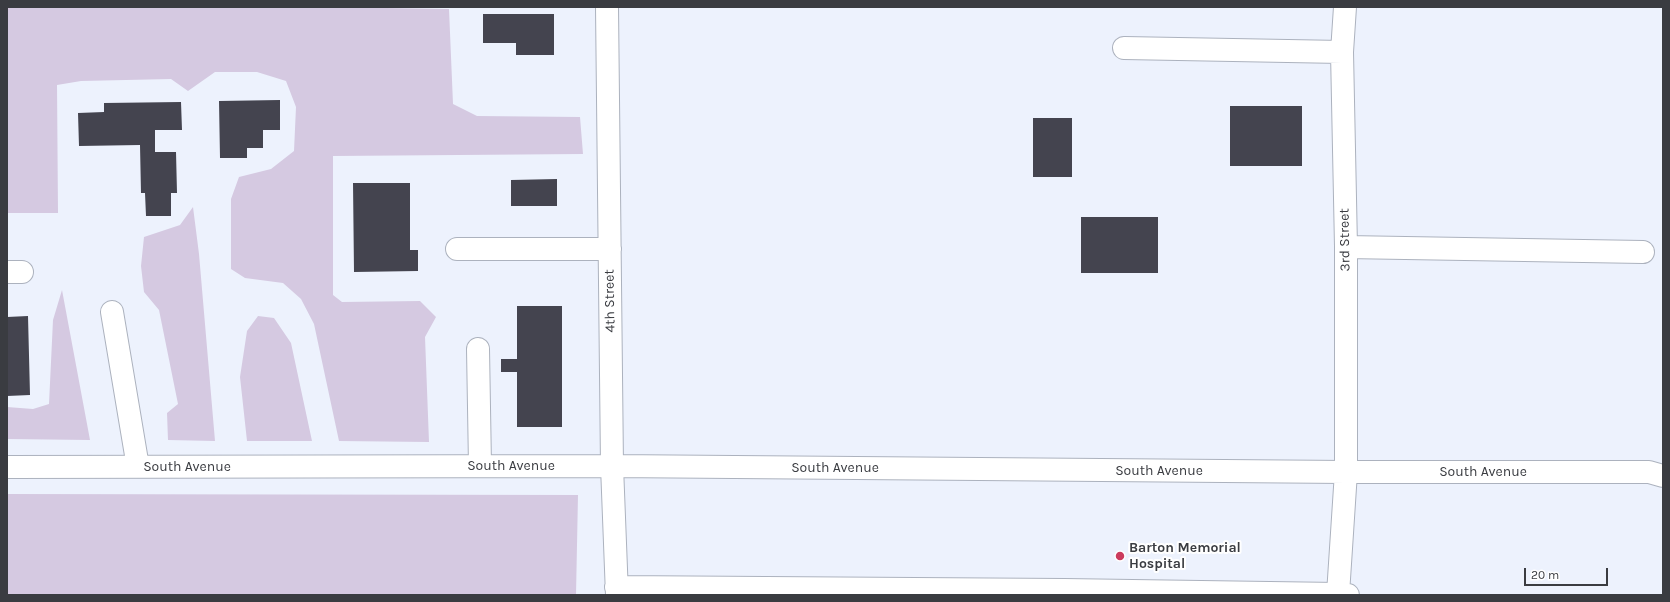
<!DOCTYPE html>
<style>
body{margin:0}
#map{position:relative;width:1670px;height:602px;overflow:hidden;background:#edf2fd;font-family:Karla,sans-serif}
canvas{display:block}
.frame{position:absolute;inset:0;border:8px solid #3a3c41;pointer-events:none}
.scale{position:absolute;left:1524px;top:568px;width:84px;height:18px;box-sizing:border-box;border:2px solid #3a3c41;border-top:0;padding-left:5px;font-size:12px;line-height:14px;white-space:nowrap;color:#3a3c41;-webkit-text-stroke:3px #fff;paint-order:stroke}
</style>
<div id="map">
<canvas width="1670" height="602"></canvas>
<div class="frame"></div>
<div class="scale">20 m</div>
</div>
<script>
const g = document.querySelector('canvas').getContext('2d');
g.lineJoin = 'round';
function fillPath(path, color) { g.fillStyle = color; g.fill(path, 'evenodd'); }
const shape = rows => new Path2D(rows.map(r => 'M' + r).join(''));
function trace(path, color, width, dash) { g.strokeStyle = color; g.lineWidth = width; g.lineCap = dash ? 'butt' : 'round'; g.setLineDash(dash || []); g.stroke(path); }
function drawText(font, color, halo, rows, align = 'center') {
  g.font = font + ' Karla,sans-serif'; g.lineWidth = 4; g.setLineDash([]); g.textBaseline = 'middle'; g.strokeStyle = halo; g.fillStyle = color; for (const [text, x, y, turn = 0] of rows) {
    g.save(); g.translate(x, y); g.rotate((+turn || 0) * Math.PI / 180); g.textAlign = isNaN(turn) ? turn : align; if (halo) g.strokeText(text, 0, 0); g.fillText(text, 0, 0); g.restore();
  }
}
fillPath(shape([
 [7,7,325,7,449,9,453,104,477,116,580,117,583,154,333,156,333,295,342,302,420,301,436,317,425,337,429,442,339,441,314,324,301,299,283,283,245,278,231,269,231,199,239,177,271,169,294,151,296,107,286,81,257,72,215,72,188,91,171,79,81,81,57,85,58,213,7,213],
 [193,207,199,254,215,441,168,440,167,413,178,404,159,310,144,292,141,266,144,237,180,225],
 [62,290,90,440,7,439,7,407,33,409,49,404,53,320],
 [258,316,274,318,291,343,312,441,247,441,240,377,247,331],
 [7,494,578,495,576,595,7,595]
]), '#d5c9e1');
fillPath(shape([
 [483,14,554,14,554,55,516,55,516,43,483,43],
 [280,100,280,130,263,130,263,148,247,148,247,158,220,158,219,101],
 [181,102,182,130,155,130,155,152,176,152,177,193,171,193,171,216,146,216,145,193,141,193,140,145,79,146,78,113,104,112,104,103],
 [1230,106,1302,106,1302,166,1230,166],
 [1033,118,1072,118,1072,177,1033,177],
 [557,179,557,206,511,206,511,180],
 [353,183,410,183,410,250,418,250,418,271,354,272],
 [1081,217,1158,217,1158,273,1081,273],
 [517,306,562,306,562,427,517,427,517,372,501,372,501,359,517,359],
 [28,316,30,395,7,396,7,317]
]), '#44444f');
const minor = shape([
 [607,7,612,466,617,595],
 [1124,48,1342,52],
 [1346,247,1643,252],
 [457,249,610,249],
 [7,272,22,272],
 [112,312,138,467],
 [478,349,480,466],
 [7,467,612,466,1346,472,1649,472,1663,476],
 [616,587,1064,590,1338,594,1348,595],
 [1338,594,1346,472,1346,247,1342,52,1345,7]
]);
trace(minor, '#acb2be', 24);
trace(minor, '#fff', 22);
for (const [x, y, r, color] of [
 [1120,556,5,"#cb3b5d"]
]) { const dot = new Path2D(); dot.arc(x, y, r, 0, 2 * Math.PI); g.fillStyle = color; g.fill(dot); trace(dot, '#fff', 1.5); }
drawText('14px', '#3a3c41', '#fff', [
 ["3rd Street",1345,240,-91],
 ["4th Street",610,301,-91],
 ["South Avenue",511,466],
 ["South Avenue",187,467],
 ["South Avenue",835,468],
 ["South Avenue",1159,471],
 ["South Avenue",1483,472]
]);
drawText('bold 14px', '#3a3c41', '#fff', [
 ["Barton Memorial",1129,548],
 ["Hospital",1129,564]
], 'left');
</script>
